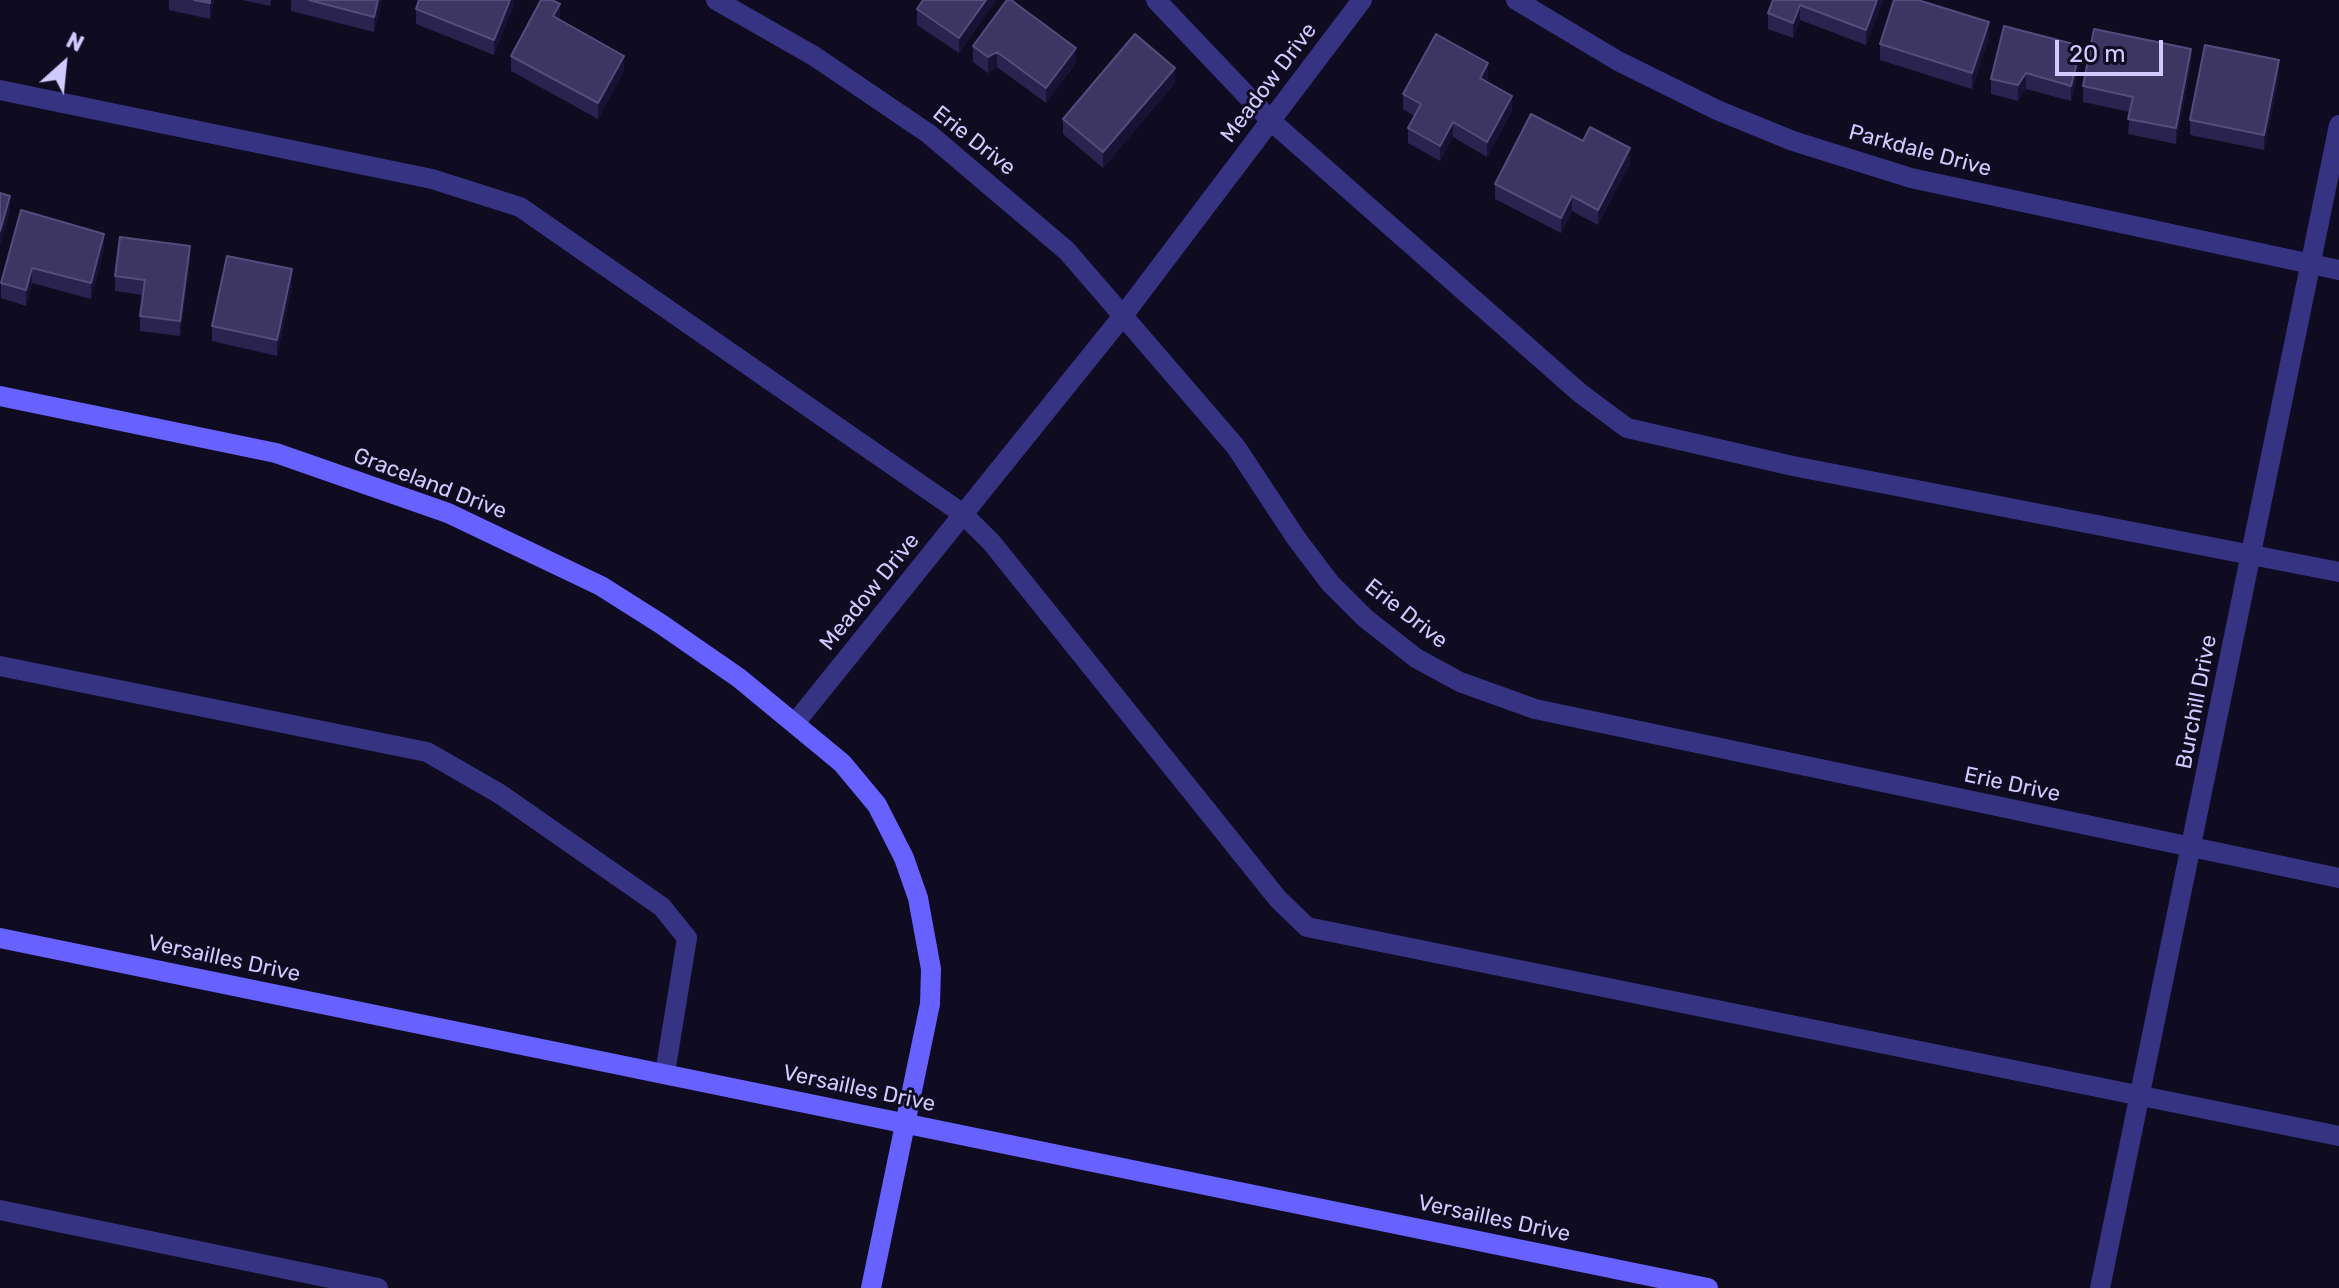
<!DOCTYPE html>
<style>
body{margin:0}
#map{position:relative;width:2339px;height:1288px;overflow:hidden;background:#0f0b20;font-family:Rubik,sans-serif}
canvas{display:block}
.north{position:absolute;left:24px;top:24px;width:80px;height:80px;-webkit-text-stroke:6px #0f0b20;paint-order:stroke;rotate:27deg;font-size:22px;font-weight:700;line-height:32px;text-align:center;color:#d1caff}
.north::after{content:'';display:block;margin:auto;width:28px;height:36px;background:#d1caff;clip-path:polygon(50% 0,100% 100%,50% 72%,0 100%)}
.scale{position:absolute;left:2055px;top:40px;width:108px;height:36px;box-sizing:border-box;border:4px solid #d1caff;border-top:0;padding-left:10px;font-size:24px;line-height:28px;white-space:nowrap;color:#d1caff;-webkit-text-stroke:6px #0f0b20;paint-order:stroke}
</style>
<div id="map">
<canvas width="2339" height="1288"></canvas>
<div class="north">N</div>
<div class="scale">20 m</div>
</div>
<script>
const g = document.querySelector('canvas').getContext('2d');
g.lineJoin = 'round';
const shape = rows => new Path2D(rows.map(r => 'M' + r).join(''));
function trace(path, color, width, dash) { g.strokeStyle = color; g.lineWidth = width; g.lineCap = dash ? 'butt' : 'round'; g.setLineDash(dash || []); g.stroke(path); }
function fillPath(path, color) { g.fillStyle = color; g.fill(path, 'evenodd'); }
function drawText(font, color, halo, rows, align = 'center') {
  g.font = font + ' Rubik,sans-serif'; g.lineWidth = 6; g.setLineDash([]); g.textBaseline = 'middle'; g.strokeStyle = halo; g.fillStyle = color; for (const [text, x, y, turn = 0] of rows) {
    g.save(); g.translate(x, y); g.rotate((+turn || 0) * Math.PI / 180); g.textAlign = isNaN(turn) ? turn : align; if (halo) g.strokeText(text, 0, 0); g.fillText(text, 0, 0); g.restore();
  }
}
trace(shape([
 [1156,0,1271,121,1580,393,1627,428,1793,466,2339,572],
 [0,90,432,179,520,207,963,514,992,543,1278,899,1307,927,2339,1136],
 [0,666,427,752,500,794,662,907,687,938,665,1073],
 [0,1210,378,1288]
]), '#363382', 20);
trace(shape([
 [716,0,814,56,929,134,1067,251,1236,447,1296,538,1330,583,1365,618,1416,658,1460,682,1535,709,2339,878],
 [1516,0,1618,61,1717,110,1793,141,1911,178,2339,270],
 [795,723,1122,317,1362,0],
 [2100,1288,2339,125]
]), '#363382', 20);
trace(shape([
 [0,396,276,453,448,513,601,586,661,624,739,678,842,763,877,805,904,858,918,898,931,969,930,1004,871,1288],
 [0,938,1708,1288]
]), '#6661ff', 20);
fillPath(shape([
 [169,0,214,0,210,19,169,10],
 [242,0,271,0,270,6],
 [291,0,382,0,374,32,291,11],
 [514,0,514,4,494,55,416,24,416,9],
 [996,0,959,53,917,25,917,9],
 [1773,0,1883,0,1866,45,1800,20,1793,38,1768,29,1768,13],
 [560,20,624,71,598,119,511,71,511,56],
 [1989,37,1972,89,1880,60,1880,44],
 [973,46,1076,63,1046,103,997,67,988,73,973,62],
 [2081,61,2071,101,2026,89,2018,101,1991,94,1991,79],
 [2191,64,2176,144,2128,134,2130,112,2083,102,2083,86],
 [2279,76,2264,150,2190,135,2190,120],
 [1488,78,1487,81,1512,111,1487,157,1453,137,1440,161,1408,143,1408,128,1414,116,1403,109,1403,94],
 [1175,83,1103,168,1063,134,1063,119],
 [1583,141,1630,163,1598,225,1572,211,1561,233,1495,199,1495,184],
 [21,210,104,249,91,299,32,283,26,306,1,298,1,283],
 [190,262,180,336,140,331,140,316,143,295,115,291,115,276],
 [292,285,277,356,212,341,212,326]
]), '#2b234f');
fillPath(shape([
 [210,0,214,0,210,19],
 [378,0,382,0,374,32,374,17],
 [510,0,514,0,514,4,494,55,494,40],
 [986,0,996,0,959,53,959,38],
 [1877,0,1883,0,1866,45,1866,30],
 [560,4,560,20,553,16],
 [1800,5,1800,20,1793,38,1793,23],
 [1989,22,1989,37,1972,89,1972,73],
 [2081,46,2081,61,2071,101,2071,86],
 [1076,48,1076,63,1046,103,1046,88],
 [2191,49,2191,64,2176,144,2176,128],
 [997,52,997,67,988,73,988,57],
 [624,56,624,71,598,119,598,103],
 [2279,60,2279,76,2264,150,2264,135],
 [1488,63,1488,78,1480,93,1480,78],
 [1175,68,1175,83,1103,168,1103,152],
 [2026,73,2026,89,2018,101,2018,85],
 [1512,96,1512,111,1487,157,1487,142],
 [1453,122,1453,137,1440,161,1440,146],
 [1630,148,1630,163,1598,225,1598,210],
 [10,196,10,211,0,247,0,231],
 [1572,196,1572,211,1561,233,1561,218],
 [104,234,104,249,91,299,91,283],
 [190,246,190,262,180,336,180,321],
 [32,268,32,283,26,306,26,290],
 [292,269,292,285,277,356,277,340]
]), '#191234');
const building = shape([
 [194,0,210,0,210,3,194,0],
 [309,0,378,0,374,17,309,0],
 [419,0,510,0,494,40,416,9,419,0],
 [541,0,552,0,560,4,553,16,624,56,598,103,511,56,541,0],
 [923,0,986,0,959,38,917,9,923,0],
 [1007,0,1011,0,1076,48,1046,88,997,52,988,57,973,46,1007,0],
 [1773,0,1877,0,1866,30,1800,5,1793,23,1768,13,1773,0],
 [1894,0,1918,0,1989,22,1972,73,1880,44,1894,0],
 [2004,26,2081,46,2071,86,2026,73,2018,85,1991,79,2004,26],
 [2094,29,2191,49,2176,128,2128,119,2133,97,2083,86,2094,29],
 [1135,34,1175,68,1103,152,1063,119,1135,34],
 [1436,34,1488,63,1480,78,1512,96,1487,142,1453,122,1440,146,1408,128,1421,104,1403,94,1436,34],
 [2205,45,2279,60,2264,135,2190,120,2205,45],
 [1531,114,1583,141,1590,127,1630,148,1598,210,1572,196,1561,218,1495,184,1531,114],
 [0,193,10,196,0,231,0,193],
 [21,210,104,234,91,283,32,268,26,290,1,283,21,210],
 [120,237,190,246,180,321,140,316,145,280,115,276,120,237],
 [227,256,292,269,277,340,212,326,227,256]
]);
fillPath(building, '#3d3562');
trace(building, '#544c7b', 2);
drawText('22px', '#d1caff', '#0f0b20', [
 ["Meadow Drive",1269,83,-53],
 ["Erie Drive",974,141,38],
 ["Parkdale Drive",1920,151,15],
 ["Graceland Drive",430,484,21],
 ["Meadow Drive",870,592,-51],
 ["Erie Drive",1406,614,38],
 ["Burchill Drive",2197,702,-79],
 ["Erie Drive",2012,785,12],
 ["Versailles Drive",224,959,12],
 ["Versailles Drive",859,1089,12],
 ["Versailles Drive",1494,1219,12]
]);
</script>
